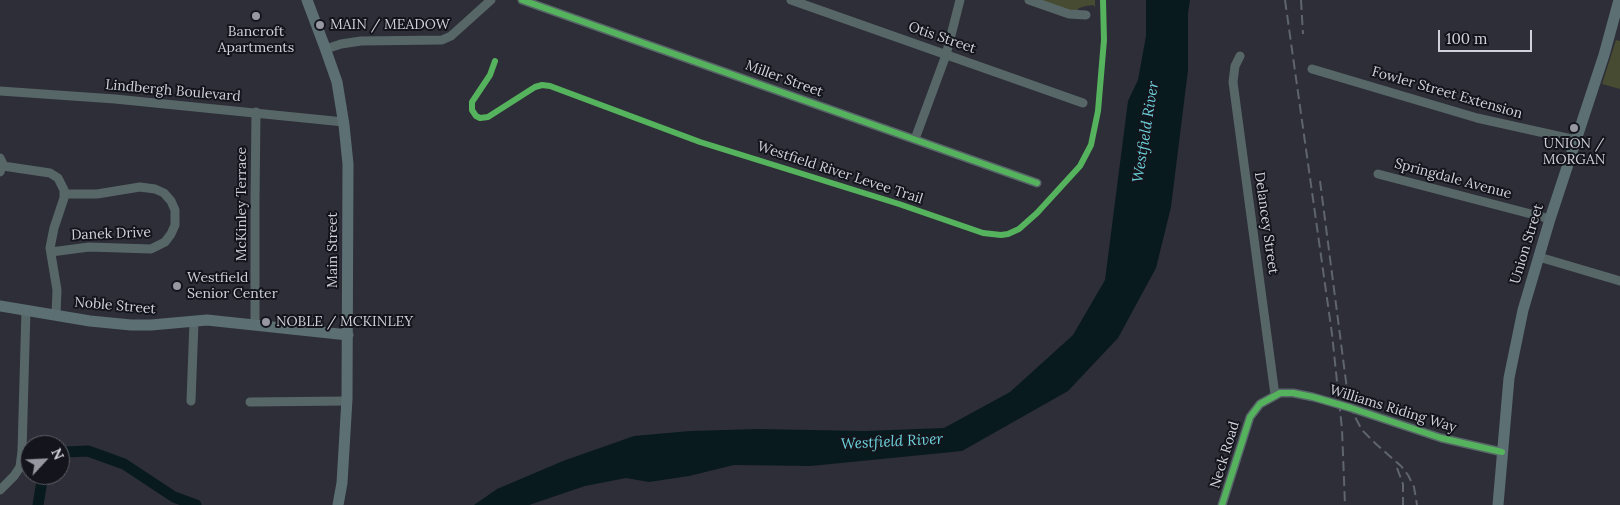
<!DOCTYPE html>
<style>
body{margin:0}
#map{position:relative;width:1620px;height:505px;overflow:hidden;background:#2e2e38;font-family:Lora,serif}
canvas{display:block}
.north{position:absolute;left:20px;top:435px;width:50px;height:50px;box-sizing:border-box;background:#14151c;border:1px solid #5f6068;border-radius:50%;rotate:65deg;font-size:14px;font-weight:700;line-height:20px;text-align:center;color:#d0d1db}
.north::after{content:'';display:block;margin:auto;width:18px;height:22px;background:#9798a2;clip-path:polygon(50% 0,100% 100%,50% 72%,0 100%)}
.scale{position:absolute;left:1438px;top:30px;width:94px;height:22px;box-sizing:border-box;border:2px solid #d0d1db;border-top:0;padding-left:6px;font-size:15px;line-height:18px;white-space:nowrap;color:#d0d1db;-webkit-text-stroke:4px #14151c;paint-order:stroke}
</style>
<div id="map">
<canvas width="1620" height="505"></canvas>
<div class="north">N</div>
<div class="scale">100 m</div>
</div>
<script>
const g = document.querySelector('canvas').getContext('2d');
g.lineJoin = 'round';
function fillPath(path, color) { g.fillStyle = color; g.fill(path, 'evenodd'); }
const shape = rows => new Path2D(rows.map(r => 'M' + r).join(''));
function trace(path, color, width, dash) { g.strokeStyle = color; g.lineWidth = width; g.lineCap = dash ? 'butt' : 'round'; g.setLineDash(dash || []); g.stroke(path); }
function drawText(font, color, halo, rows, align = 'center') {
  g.font = font + ' Lora,serif'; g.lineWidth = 4; g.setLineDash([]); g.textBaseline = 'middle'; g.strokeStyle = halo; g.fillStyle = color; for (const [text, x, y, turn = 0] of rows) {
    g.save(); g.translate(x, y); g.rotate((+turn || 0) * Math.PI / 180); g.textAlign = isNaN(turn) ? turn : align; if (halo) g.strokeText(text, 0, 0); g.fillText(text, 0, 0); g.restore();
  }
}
fillPath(shape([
 [1039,0,1095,0,1095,7,1093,5,1086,6,1079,8,1075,13],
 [1616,40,1620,41,1620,89,1602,84]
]), '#464b31');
fillPath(shape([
 [1146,0,1190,0,1188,13,1188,70,1171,207,1156,268,1118,338,1068,391,962,451,811,466,734,465,689,476,649,482,626,478,585,486,529,505,474,505,497,489,563,461,634,436,690,431,758,429,865,431,944,428,1010,392,1073,335,1105,280,1128,101,1138,80,1146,36]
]), '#081a1d');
trace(shape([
 [60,457,66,452,88,451,124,464,174,497,196,505],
 [38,505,43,475]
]), '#081a1d', 11);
trace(shape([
 [522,0,1037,183],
 [791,0,1083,103],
 [1029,0,1069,14,1086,15],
 [326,49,341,44,361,41,442,40,451,36,491,0],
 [1240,56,1235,66,1233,82,1275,395],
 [1312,69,1477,118,1576,140],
 [0,91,115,99,344,122],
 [915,139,946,55,960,0],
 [0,158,3,164,0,172],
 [3,166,50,173,58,178,64,190,64,198,54,228,50,248,57,290,56,315],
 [1378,174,1550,219],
 [51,252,89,247,151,249,165,242,171,234,175,225,175,210,171,201,164,193,155,189,140,187,97,194,64,194],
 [1539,257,1620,281],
 [255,325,255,202,256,112],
 [191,401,194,322],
 [250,402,347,401],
 [0,490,14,476,20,467,22,451,26,310],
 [1222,505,1250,417,1260,404,1280,393,1293,393,1313,397,1351,408,1441,438,1502,452]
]), '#576768', 9);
trace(shape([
 [307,0,324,45,337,82,344,125,348,164,347,399,342,483,338,505],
 [0,306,90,321,131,325,151,325,207,320,348,335],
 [1498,505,1509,378,1523,310,1550,219,1604,55,1619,0]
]), '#5c7074', 11);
trace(shape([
 [1285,0,1332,334,1342,429,1345,505],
 [1301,0,1303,34],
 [1320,181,1348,397,1354,415,1362,430,1376,444,1401,466,1408,475,1414,487,1417,505],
 [1397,468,1403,484,1403,505]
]), '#5e656b', 2, [10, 5]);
trace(shape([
 [522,0,1037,183],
 [495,61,490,75,472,102,472,110,476,116,480,118,488,117,535,87,542,85,550,86,700,142,899,204,983,233,1001,235,1008,234,1019,229,1037,213,1080,166,1091,145,1098,111,1104,40,1103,0],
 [1222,505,1250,417,1260,404,1280,393,1293,393,1313,397,1351,408,1441,438,1502,452]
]), '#56b35d', 6);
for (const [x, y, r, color] of [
 [256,16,5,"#9798a2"],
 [320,25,5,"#9798a2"],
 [1574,128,5,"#9798a2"],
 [177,286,5,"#9798a2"],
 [266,322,5,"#9798a2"]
]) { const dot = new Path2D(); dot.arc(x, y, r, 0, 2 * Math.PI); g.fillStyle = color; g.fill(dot); trace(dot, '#14151c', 2); }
drawText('14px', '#d0d1db', '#14151c', [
 ["MAIN / MEADOW",330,25],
 ["Bancroft",256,32,"center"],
 ["Apartments",256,48,"center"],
 ["UNION /",1574,144,"center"],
 ["MORGAN",1574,160,"center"],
 ["Westfield",187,278],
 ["Senior Center",187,294],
 ["NOBLE / MCKINLEY",276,322]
], 'left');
drawText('14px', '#d0d1db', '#14151c', [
 ["Otis Street",942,38,19],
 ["Miller Street",784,79,20],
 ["Lindbergh Boulevard",173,91,5],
 ["Fowler Street Extension",1447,93,16],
 ["Westfield River Levee Trail",840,173,18],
 ["Springdale Avenue",1453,179,15],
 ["McKinley Terrace",242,204,-90],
 ["Delancey Street",1266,223,82],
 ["Danek Drive",111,234,-2],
 ["Union Street",1527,244,-73],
 ["Main Street",333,250,-90],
 ["Noble Street",115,306,5],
 ["Williams Riding Way",1393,409,17],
 ["Neck Road",1225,455,-73]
]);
drawText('italic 15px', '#6cd2dc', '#14151c', [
 ["Westfield River",1146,132,-81],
 ["Westfield River",892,442,-3]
]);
</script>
